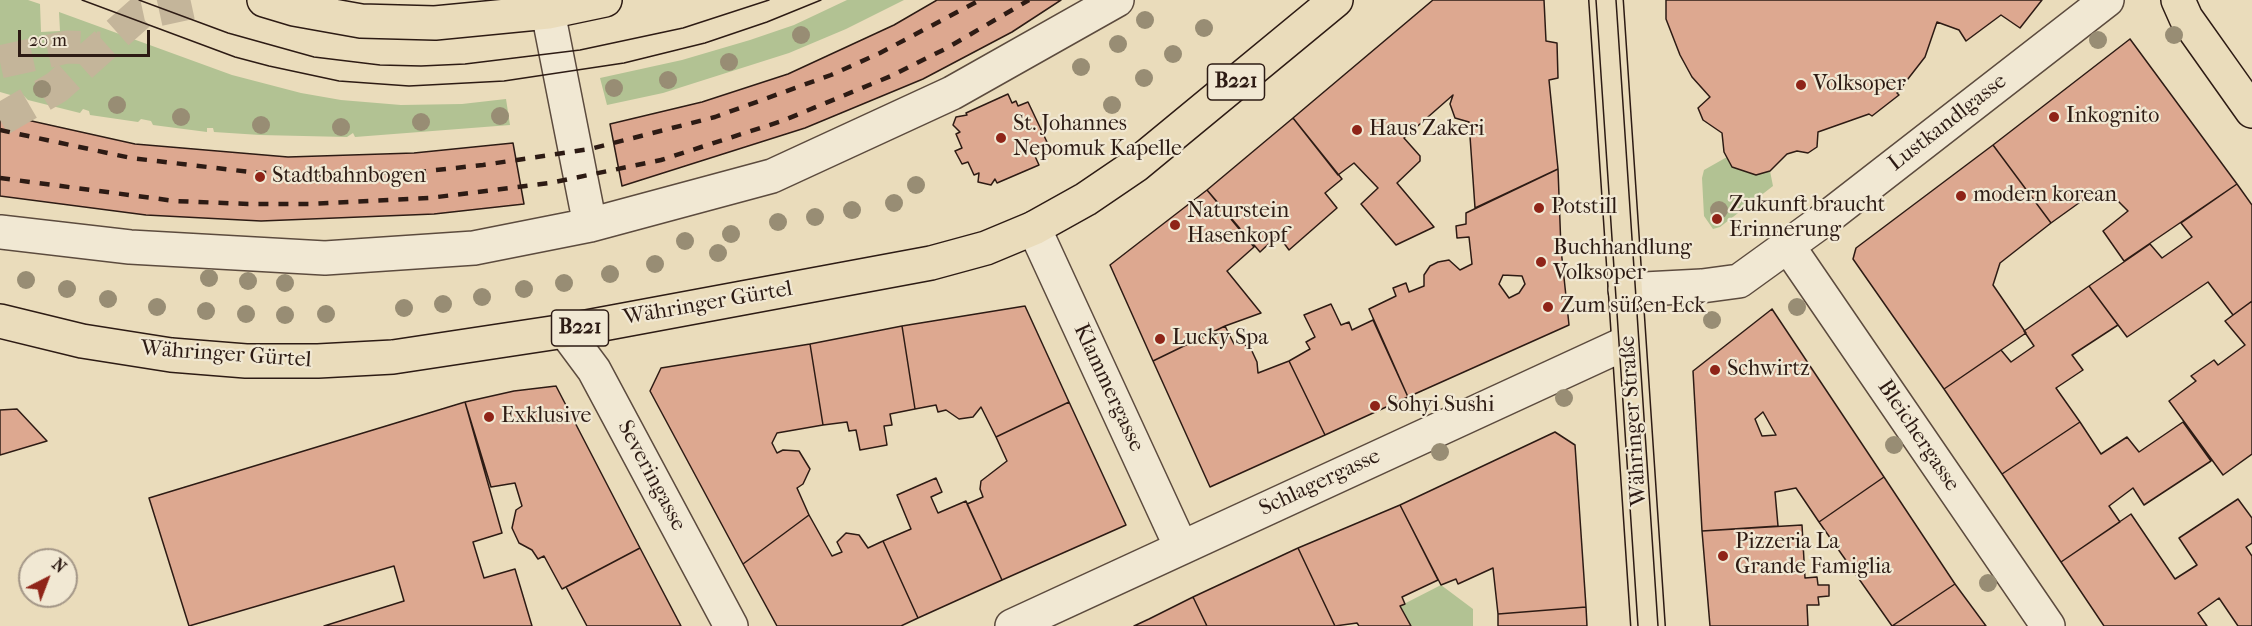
<!DOCTYPE html>
<meta charset="utf-8">
<style>
body{margin:0}
#map{position:relative;width:2252px;height:626px;overflow:hidden;background:#eadcbb;font-family:"IM FELL French Canon",serif}
canvas{display:block}
.north{position:absolute;left:18px;top:548px;width:60px;height:60px;box-sizing:border-box;background:#f1e8d3;border:2px solid #a39687;border-radius:50%;rotate:42deg;font-size:16px;font-weight:700;line-height:24px;text-align:center;color:#2d1b14}
.north::after{content:'';display:block;margin:auto;width:21px;height:27px;background:#8f2418;clip-path:polygon(50% 0,100% 100%,50% 72%,0 100%)}
.scale{position:absolute;left:18px;top:30px;width:132px;height:27px;box-sizing:border-box;border:3px solid #2d1b14;border-top:0;padding-left:8px;font-size:18px;line-height:21px;white-space:nowrap;color:#2d1b14;-webkit-text-stroke:4px #f1e8d3;paint-order:stroke}
</style>
<div id="map">
<canvas width="2252" height="626"></canvas>
<div class="north">N</div>
<div class="scale">20 m</div>
</div>
<script>
const g = document.querySelector('canvas').getContext('2d');
g.lineJoin = 'round';
function fillPath(path, color) { g.fillStyle = color; g.fill(path, 'evenodd'); }
const shape = rows => new Path2D(rows.map(r => 'M' + r).join(''));
function trace(path, color, width, dash) { g.strokeStyle = color; g.lineWidth = width; g.lineCap = dash ? 'butt' : 'round'; g.setLineDash(dash || []); g.stroke(path); }
function drawText(font, color, halo, rows, align = 'center') {
  g.font = font + ' "IM FELL French Canon",serif'; g.lineWidth = 4.5; g.setLineDash([]); g.textBaseline = 'middle'; g.strokeStyle = halo; g.fillStyle = color; for (const [text, x, y, turn = 0] of rows) {
    g.save(); g.translate(x, y); g.rotate((+turn || 0) * Math.PI / 180); g.textAlign = isNaN(turn) ? turn : align; if (halo) g.strokeText(text, 0, 0); g.fillText(text, 0, 0); g.restore();
  }
}
fillPath(shape([
 [0,0,28,0,40,4,41,32,60,31,59,12,232,75,301,93,341,100,401,105,462,104,506,99,510,125,355,137,353,133,347,137,260,135,214,132,213,128,207,128,207,132,153,125,151,121,141,119,138,122,90,115,89,111,83,109,80,113,28,100,23,95,21,98,0,92],
 [847,0,904,0,846,29,789,53,663,93,607,105,600,78,682,60,750,40,794,25],
 [1727,157,1756,175,1770,171,1773,186,1720,227,1713,229,1704,216,1702,178,1704,170],
 [1441,585,1473,609,1473,626,1411,626,1400,606]
]), '#b2c293');
const building = shape([
 [937,0,1061,0,1012,32,923,79,805,128,622,186,610,124,702,102,788,74,894,25,937,0],
 [1433,0,1544,0,1546,41,1557,43,1558,78,1549,80,1558,169,1475,208,1469,122,1455,118,1450,104,1453,95,1404,138,1420,156,1420,161,1397,183,1434,227,1396,245,1361,204,1378,188,1354,163,1338,175,1293,118,1433,0],
 [1666,0,2042,0,2020,28,2001,15,1966,41,1959,30,1937,22,1925,57,1897,93,1899,95,1872,116,1869,114,1818,132,1817,147,1808,153,1797,151,1787,154,1770,171,1756,175,1732,167,1724,152,1722,133,1703,120,1698,108,1710,97,1692,77,1680,55,1666,19,1666,0],
 [2130,39,2237,184,2124,261,2103,231,2128,211,2116,199,2090,195,2051,223,1993,145,2130,39],
 [1008,94,1012,103,1016,101,1018,106,1028,102,1047,142,1037,147,1038,152,1034,154,1039,165,997,183,995,179,991,185,978,182,979,173,974,175,968,162,962,164,955,151,962,148,956,134,960,132,953,125,956,117,967,115,966,113,1008,94],
 [0,114,135,144,288,157,414,153,513,143,524,204,434,214,261,221,146,215,0,196,0,114],
 [1293,118,1342,179,1325,193,1337,208,1289,250,1278,235,1260,252,1207,190,1293,118],
 [1993,145,2051,223,2000,263,1993,285,2026,333,1944,389,1853,259,1856,248,1993,145],
 [1558,169,1561,249,1569,325,1408,397,1369,309,1396,296,1393,288,1406,283,1409,292,1424,286,1424,275,1430,266,1438,262,1449,260,1460,270,1472,264,1469,237,1457,238,1456,226,1466,224,1466,213,1558,169],
 [1503,275,1522,276,1525,284,1519,293,1509,298,1499,284,1503,275],
 [2237,184,2252,205,2252,301,2233,315,2208,282,2127,337,2089,286,2150,244,2162,258,2192,237,2181,223,2237,184],
 [1207,190,1254,247,1227,271,1261,313,1225,326,1153,361,1110,265,1207,190],
 [2089,286,2118,325,2072,355,2083,370,2056,388,2080,422,2002,474,1944,389,2001,350,2011,362,2034,346,2024,331,2089,286],
 [2252,301,2252,454,2223,475,2169,401,2196,381,2191,376,2214,360,2218,365,2245,345,2225,321,2252,301],
 [1331,304,1341,325,1349,322,1352,330,1373,320,1408,397,1325,435,1289,361,1310,349,1306,342,1315,337,1304,315,1331,304],
 [1025,306,1069,402,996,437,981,407,973,417,959,419,946,410,938,412,936,405,915,409,902,326,1025,306],
 [1772,309,1884,477,1819,522,1796,488,1775,492,1778,526,1702,531,1693,371,1772,309],
 [1763,412,1776,435,1762,436,1755,419,1763,412],
 [902,326,915,409,890,414,892,425,884,426,887,445,860,450,856,430,849,431,847,422,823,425,810,344,902,326],
 [1225,326,1234,344,1241,342,1251,349,1257,362,1258,373,1289,361,1325,435,1210,487,1153,361,1225,326],
 [810,344,823,425,777,433,772,443,777,453,783,450,799,451,810,469,803,484,797,488,809,515,743,564,650,391,661,368,810,344],
 [556,386,640,548,562,589,544,556,538,559,532,550,519,543,512,528,516,510,522,506,515,483,491,487,465,402,514,391,556,386],
 [465,402,502,533,473,542,484,578,515,569,532,626,324,626,404,601,394,566,189,626,149,498,465,402],
 [1069,402,1126,525,1002,580,967,504,983,497,980,489,981,481,1007,461,996,437,1069,402],
 [17,409,47,441,0,455,0,410,17,409],
 [2080,422,2101,454,2127,437,2139,452,2183,422,2211,461,2144,505,2133,488,2109,506,2120,522,2061,562,2002,474,2080,422],
 [1555,432,1575,445,1586,607,1498,614,1493,568,1458,584,1456,579,1441,585,1400,505,1555,432],
 [1884,477,1955,584,1892,626,1819,522,1884,477],
 [936,478,942,492,931,497,938,513,966,501,1002,580,918,618,883,541,911,529,897,495,936,478],
 [2238,499,2252,518,2252,543,2246,547,2252,556,2252,626,2238,626,2219,598,2198,613,2207,626,2104,626,2061,562,2131,514,2175,579,2197,565,2179,538,2238,499],
 [1400,505,1438,580,1402,597,1405,604,1400,606,1411,626,1359,626,1357,623,1335,626,1298,548,1400,505],
 [809,515,832,556,842,552,837,542,846,533,859,535,868,548,883,541,918,618,901,626,777,626,743,564,809,515],
 [1802,525,1805,578,1817,577,1818,585,1829,585,1829,596,1818,597,1819,605,1807,605,1808,626,1710,626,1702,531,1802,525],
 [640,548,681,626,587,626,566,587,640,548],
 [1298,548,1335,626,1207,626,1193,597,1298,548],
 [1955,584,1986,626,1892,626,1955,584],
 [1193,597,1207,626,1134,626,1149,619,1193,597],
 [1586,607,1587,626,1498,626,1498,614,1586,607]
]);
fillPath(building, '#dda890');
trace(building, '#2d1b14', 1.5);
trace(shape([
 [0,62,67,47,100,48],
 [0,120,57,87,139,14,203,0]
]), '#c4b59a', 33, [33, 16]);
const minor = shape([
 [548,12,590,225],
 [1034,228,1181,547],
 [0,232,130,247,325,258,474,248,590,225,772,176,952,93,1117,0],
 [1788,246,2048,626],
 [1625,290,1702,286,1739,281,1829,216,2107,0],
 [565,331,594,370,731,626],
 [1012,626,1628,342]
]);
const major = shape([
 [264,0,294,9,361,21,435,23,548,12,605,0],
 [1606,0,1648,626],
 [2178,0,2186,18,2252,111],
 [0,321,82,341,171,355,246,361,318,361,393,357,565,331,931,263,986,248,1034,228,1086,199,1136,165,1336,0]
]);
trace(minor, '#5c4b3e', 36);
trace(major, '#2d1b14', 36);
trace(minor, '#f1e8d3', 33);
trace(major, '#eadcbb', 33);
trace(shape([
 [82,0,235,57,269,66,339,81,409,86,504,81,624,63,705,43,767,22,821,0],
 [139,0,228,33,314,57,380,65,421,66,465,64,580,50,683,28,769,0],
 [1596,0,1638,626],
 [1616,0,1658,626]
]), '#2d1b14', 1.5);
trace(shape([
 [0,130,131,158,250,172,304,175,418,172,483,165,590,149,715,117,831,75,880,53,980,0],
 [0,178,175,201,248,204,310,204,429,198,550,183,661,160,782,121,891,76,947,48,1029,0]
]), '#2d1b14', 4.5, [10, 10]);
g.fillStyle = '#988d74';
for (const [x, y] of [
 [1145,20],
 [1204,28],
 [801,35],
 [2174,35],
 [2098,40],
 [1118,44],
 [1173,54],
 [729,62],
 [1081,67],
 [1144,78],
 [668,80],
 [614,88],
 [42,89],
 [117,105],
 [1112,105],
 [500,116],
 [181,117],
 [421,122],
 [261,125],
 [341,127],
 [916,185],
 [894,203],
 [852,210],
 [1719,210],
 [815,217],
 [778,222],
 [731,234],
 [685,241],
 [718,253],
 [655,264],
 [610,274],
 [209,278],
 [26,280],
 [248,281],
 [285,283],
 [564,283],
 [67,289],
 [524,289],
 [482,297],
 [108,299],
 [443,304],
 [157,307],
 [1797,307],
 [404,308],
 [206,311],
 [246,314],
 [326,314],
 [285,315],
 [1712,320],
 [1564,398],
 [1894,445],
 [1440,452],
 [1988,583]
]) { g.beginPath(); g.arc(x, y, 9, 0, 2 * Math.PI); g.fill(); }
for (const [x, y, r, color] of [
 [1801,85,6,"#8f2418"],
 [2054,117,6,"#8f2418"],
 [1357,130,6,"#8f2418"],
 [1001,138,6,"#8f2418"],
 [260,177,6,"#8f2418"],
 [1961,196,6,"#8f2418"],
 [1539,208,6,"#8f2418"],
 [1717,219,6,"#8f2418"],
 [1175,225,6,"#8f2418"],
 [1541,262,6,"#8f2418"],
 [1548,307,6,"#8f2418"],
 [1160,339,6,"#8f2418"],
 [1715,370,6,"#8f2418"],
 [1375,406,6,"#8f2418"],
 [489,417,6,"#8f2418"],
 [1723,556,6,"#8f2418"]
]) { const dot = new Path2D(); dot.arc(x, y, r, 0, 2 * Math.PI); g.fillStyle = color; g.fill(dot); trace(dot, '#f1e8d3', 2); }
for (const [x, y, w] of [
 [1236,82,57],
 [580,328,57]
]) { const box = new Path2D(); box.roundRect(x - w / 2, y - 18, w, 36, 4.5); g.fillStyle = '#f1e8d3'; g.fill(box); trace(box, '#2d1b14', 1.5); }
drawText('bold 21px', '#2d1b14', null, [
 ["B221",1236,82],
 ["B221",580,328]
]);
drawText('22px', '#2d1b14', '#f1e8d3', [
 ["Volksoper",1813,85],
 ["Inkognito",2066,117],
 ["St. Johannes",1013,125],
 ["Nepomuk Kapelle",1013,150],
 ["Haus Zakeri",1369,130],
 ["Stadtbahnbogen",272,177],
 ["modern korean",1973,196],
 ["Zukunft braucht",1729,206],
 ["Erinnerung",1729,231],
 ["Potstill",1551,208],
 ["Naturstein",1187,212],
 ["Hasenkopf",1187,237],
 ["Buchhandlung",1553,249],
 ["Volksoper",1553,274],
 ["Zum süßen Eck",1560,307],
 ["Lucky Spa",1172,339],
 ["Schwirtz",1727,370],
 ["Sohyi Sushi",1387,406],
 ["Exklusive",501,417],
 ["Pizzeria La",1735,543],
 ["Grande Famiglia",1735,568]
], 'left');
drawText('22px', '#2d1b14', '#f1e8d3', [
 ["Lustkandlgasse",1948,123,-38],
 ["Währinger Gürtel",708,304,-10],
 ["Währinger Gürtel",226,355,4],
 ["Klammergasse",1108,388,65],
 ["Währinger Straße",1634,421,-94],
 ["Bleichergasse",1918,436,56],
 ["Severingasse",651,476,62],
 ["Schlagergasse",1320,483,-25]
]);
</script>
